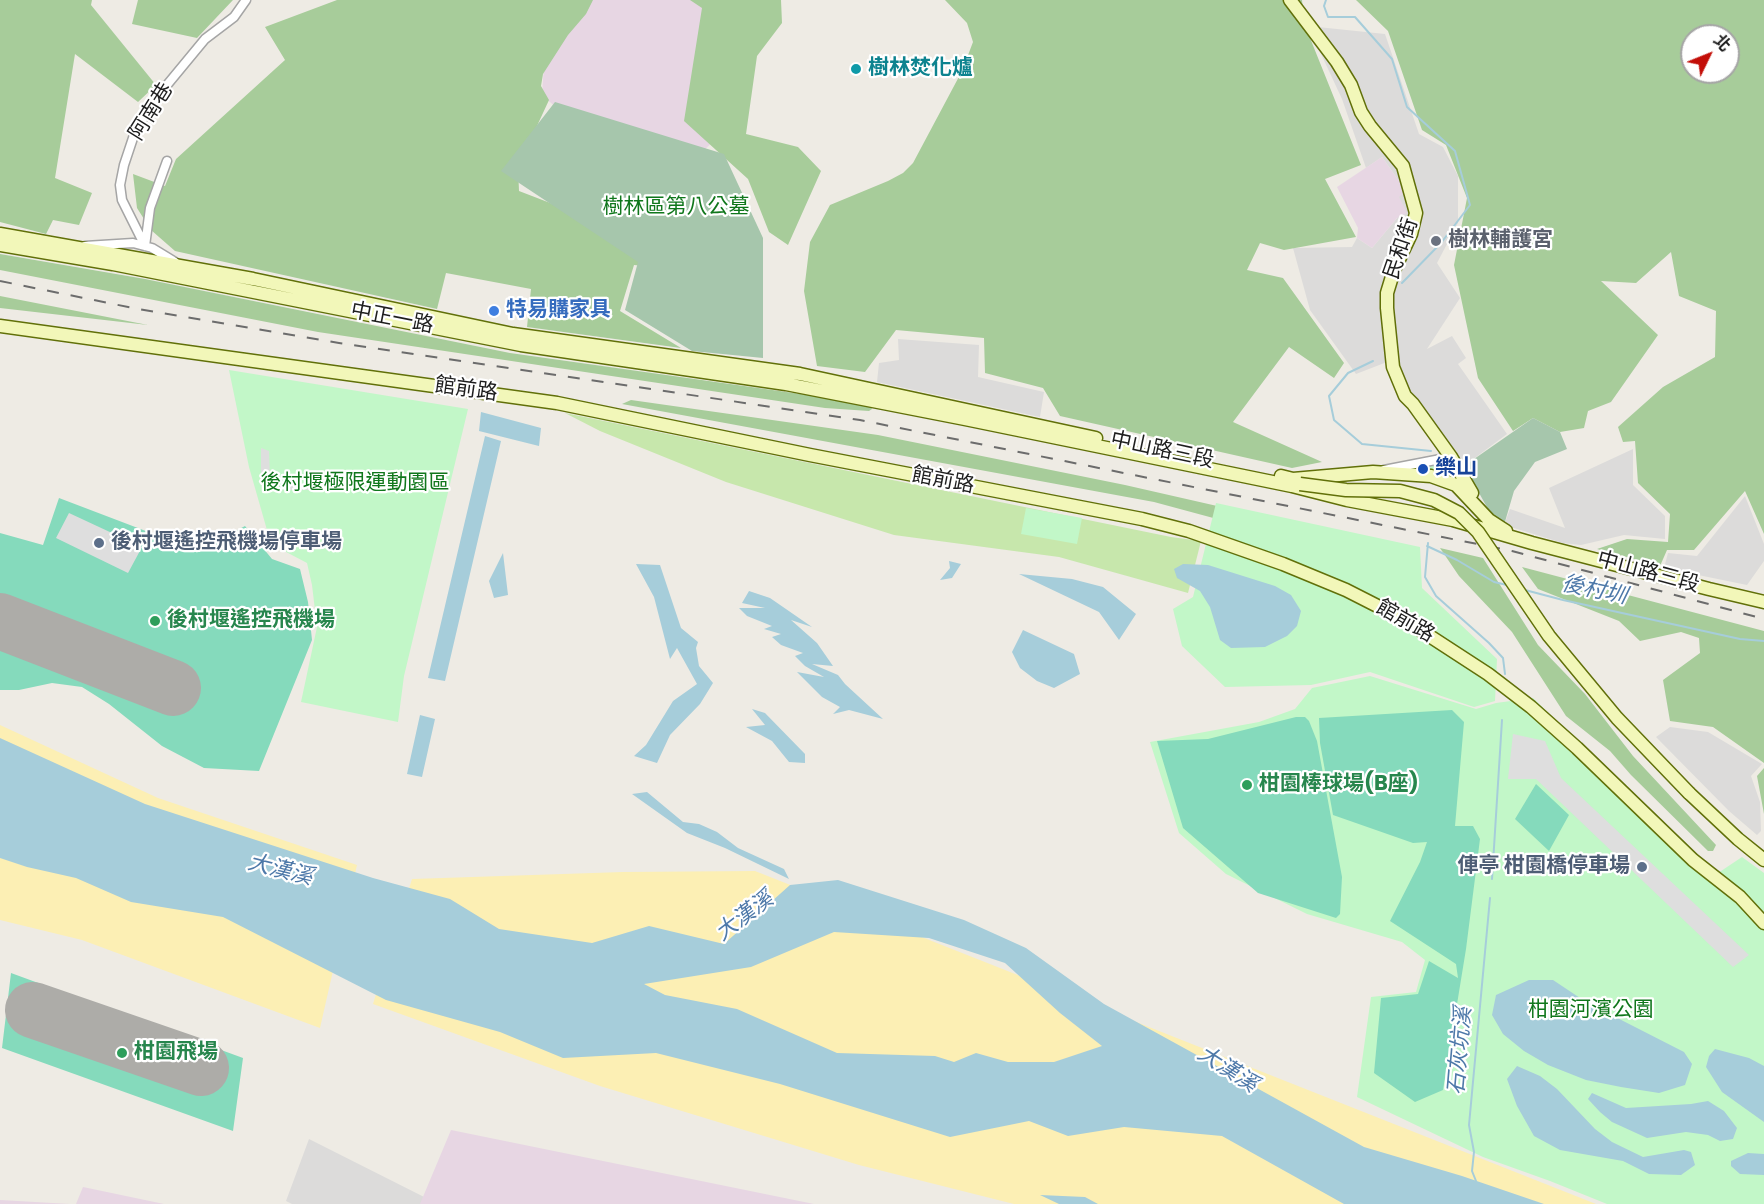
<!DOCTYPE html>
<meta charset="utf-8">
<style>
body{margin:0}
#map{position:relative;width:1764px;height:1204px;overflow:hidden;background:#eeebe4;font-family:Poppins,"Noto Sans TC",sans-serif}
canvas{display:block}
.north{position:absolute;left:1680px;top:24px;width:60px;height:60px;box-sizing:border-box;background:#fff;border:2px solid #a5a5a5;border-radius:50%;rotate:47deg;font-size:16px;font-weight:700;line-height:24px;text-align:center;color:#1e1e1e}
.north::after{content:'';display:block;margin:auto;width:21px;height:27px;background:#c30e08;clip-path:polygon(50% 0,100% 100%,50% 72%,0 100%)}
</style>
<div id="map">
<canvas width="1764" height="1204"></canvas>
<div class="north">北</div>
</div>
<script>
const g = document.querySelector('canvas').getContext('2d');
g.lineJoin = 'round';
function fillPath(path, color) { g.fillStyle = color; g.fill(path, 'evenodd'); }
const shape = rows => new Path2D(rows.map(r => 'M' + r).join(''));
function trace(path, color, width, dash) { g.strokeStyle = color; g.lineWidth = width; g.lineCap = dash ? 'butt' : 'round'; g.setLineDash(dash || []); g.stroke(path); }
function drawText(font, color, halo, rows, align = 'center') {
  g.font = font + ' Poppins,"Noto Sans TC",sans-serif'; g.lineWidth = 4.5; g.setLineDash([]); g.textBaseline = 'middle'; g.strokeStyle = halo; g.fillStyle = color; for (const [text, x, y, turn = 0] of rows) {
    g.save(); g.translate(x, y); g.rotate((+turn || 0) * Math.PI / 180); g.textAlign = isNaN(turn) ? turn : align; if (halo) g.strokeText(text, 0, 0); g.fillText(text, 0, 0); g.restore();
  }
}
fillPath(shape([
 [1308,26,1385,34,1419,134,1443,147,1458,176,1458,223,1437,263,1460,298,1427,349,1452,336,1466,358,1458,364,1507,434,1464,466,1442,452,1387,362,1356,374,1310,310,1293,248,1352,247,1357,238,1372,248,1397,218,1399,181,1382,157,1366,168,1342,99],
 [898,339,979,345,978,377,1044,392,1040,417,877,382,879,363,899,360],
 [1633,449,1633,485,1665,516,1665,539,1624,535,1581,545,1563,543,1504,525,1510,509,1565,528,1549,488],
 [1745,496,1764,544,1764,561,1747,585,1664,568,1668,553,1697,556],
 [1670,727,1708,732,1762,764,1751,776,1760,802,1761,831,1757,835,1729,811,1656,737],
 [309,1139,438,1204,292,1204,286,1201]
]), '#dcdbda');
fillPath(shape([
 [589,0,737,0,717,138,702,152,559,110,542,95,544,64],
 [1382,157,1399,181,1403,194,1399,197,1407,213,1397,218,1372,248,1357,238,1358,228,1337,187],
 [451,1130,814,1204,420,1204],
 [83,1187,164,1204,76,1204],
 [0,1200,70,1204,0,1204]
]), '#e7d6e3');
fillPath(shape([
 [565,413,1171,537,1201,541,1188,593,1059,557,894,535,726,482,600,431]
]), '#c7e7ac');
fillPath(shape([
 [0,0,92,0,91,5,156,85,138,102,75,54,55,178,92,193,79,225,53,220,46,234,0,222],
 [138,0,233,0,197,38,132,24],
 [337,0,593,0,586,14,568,35,543,74,541,86,549,100,518,167,519,191,558,206,663,268,634,265,620,311,681,348,527,327,531,289,446,273,437,309,175,251,151,230,137,208,133,174,165,186,176,159,285,60,265,27],
 [690,0,781,0,782,23,757,56,746,134,798,147,821,171,788,245,769,232,748,179,684,121,702,8],
 [945,0,1302,0,1304,23,1361,165,1325,179,1356,237,1284,250,1260,243,1247,270,1283,278,1344,363,1334,378,1289,347,1233,422,1322,462,1292,468,1060,416,1043,388,985,373,984,338,896,330,865,372,817,366,804,291,810,242,830,205,888,181,903,173,913,163,962,71,973,42,967,23],
 [1356,0,1764,0,1764,534,1745,491,1694,550,1667,550,1660,566,1597,549,1627,539,1668,542,1670,514,1638,483,1635,441,1623,442,1618,427,1663,387,1715,357,1716,311,1679,296,1671,252,1636,283,1601,281,1658,335,1611,402,1588,411,1584,428,1560,432,1533,418,1513,431,1478,378,1454,265,1467,198,1446,145,1422,130,1388,31],
 [1692,36,1728,36,1728,72,1692,72],
 [0,254,145,279,510,353,822,397,871,407,872,409,869,411,825,408,318,332,0,270],
 [0,296,148,325,0,308],
 [631,400,878,435,1125,485,1340,534,1280,536,1154,502,622,404],
 [1440,548,1483,558,1538,645,1585,694,1633,756,1716,845,1713,851,1708,851,1631,775,1610,751,1566,716,1512,632,1459,576],
 [1522,567,1764,631,1764,763,1713,727,1670,721,1663,680,1700,653,1699,638,1681,632,1640,641,1619,621,1538,589],
 [1764,768,1764,814,1757,776]
]), '#a7cc9a');
fillPath(shape([
 [0,725,158,798,357,865,320,1028,82,940,0,920],
 [755,871,1596,1204,1014,1204,859,1165,600,1086,373,1004,412,879,623,872]
]), '#fcefb4');
fillPath(shape([
 [555,102,724,154,763,238,763,358,692,351,625,310,638,262,501,171],
 [1533,418,1560,432,1567,449,1535,462,1514,491,1504,525,1488,509,1464,466]
]), '#a6c6ac');
fillPath(shape([
 [229,370,468,409,404,676,398,722,301,702,317,627,312,585,307,563,271,544,249,467],
 [1434,465,1449,466,1463,482,1408,471],
 [1216,503,1420,547,1422,588,1497,659,1495,701,1474,707,1370,672,1311,685,1225,687,1182,646,1173,609,1193,597],
 [1026,508,1082,518,1077,544,1021,534],
 [1370,676,1476,709,1496,703,1533,698,1715,875,1742,857,1764,873,1764,1204,1607,1204,1550,1181,1483,1157,1357,1097,1371,997,1416,992,1425,960,1402,942,1307,914,1226,874,1179,833,1150,742,1259,722,1295,709,1312,688]
]), '#c2f7c8');
fillPath(shape([
 [59,498,172,541,211,544,245,526,272,559,300,569,308,602,312,640,259,771,204,768,162,746,109,704,82,687,52,683,19,690,0,690,0,533,43,545],
 [1452,710,1464,722,1455,826,1473,826,1480,839,1466,949,1443,1090,1415,1102,1374,1073,1381,998,1418,994,1429,961,1458,978,1456,964,1390,921,1420,862,1427,842,1413,843,1333,815,1320,743,1319,718],
 [1296,717,1305,717,1309,721,1317,741,1342,877,1340,914,1336,918,1258,893,1183,828,1157,741,1208,739],
 [1536,784,1569,815,1549,851,1515,819],
 [11,973,243,1058,233,1131,2,1048]
]), '#85dabc');
fillPath(shape([
 [261,448,269,451,270,479,261,478],
 [286,483,333,485,332,490,288,490],
 [69,513,142,547,128,573,56,538],
 [1513,734,1545,741,1561,778,1749,955,1733,967,1536,779,1508,779]
]), '#dedede');
fillPath(shape([
 [481,412,541,428,539,446,479,431],
 [485,436,501,441,445,681,428,678],
 [503,553,508,595,494,598,489,581],
 [949,561,961,564,952,578,940,580,950,568],
 [636,564,660,565,681,628,698,642,696,648,699,666,713,683,700,704,670,735,657,763,634,756,646,745,673,701,697,684,677,648,670,659,654,597],
 [1183,564,1208,565,1275,586,1291,595,1301,611,1297,626,1287,636,1265,647,1231,648,1220,640,1210,607,1200,591,1177,578,1174,569],
 [1019,574,1072,579,1103,587,1136,614,1119,640,1099,612],
 [749,591,770,598,812,627,791,620,817,643,833,666,812,664,838,675,845,684,883,719,849,710,833,714,840,707,822,697,797,672,824,677,805,666,795,656,803,653,781,645,772,637,781,634,764,629,772,626,747,616,739,608,765,608,742,603],
 [1023,630,1074,654,1080,674,1054,688,1037,681,1020,668,1012,652],
 [752,709,765,713,805,754,805,763,789,762,772,741,746,727,765,725],
 [420,715,435,719,422,777,407,774],
 [0,738,145,804,373,878,450,899,499,929,592,943,649,926,724,944,790,885,838,880,964,920,1026,948,1104,1004,1364,1147,1462,1176,1544,1204,1344,1204,1222,1136,1124,1127,1068,1136,1029,1121,950,1137,780,1084,656,1053,563,1058,500,1032,386,1000,223,917,131,902,76,878,27,867,0,858],
 [834,932,929,938,1005,963,1060,1013,1102,1046,1054,1062,1008,1062,976,1053,954,1062,935,1056,837,1053,737,1009,665,995,644,984,751,967],
 [647,792,683,822,699,824,717,832,738,848,784,869,789,879,725,848,687,833,632,794],
 [1529,980,1553,980,1586,1002,1684,1052,1692,1064,1685,1085,1659,1093,1621,1087,1586,1080,1548,1065,1524,1051,1503,1034,1492,1015,1496,995],
 [1715,1049,1749,1058,1764,1066,1764,1122,1722,1092,1706,1067,1709,1056],
 [1517,1066,1540,1076,1557,1089,1595,1129,1612,1142,1643,1157,1684,1150,1691,1152,1695,1165,1681,1175,1649,1174,1623,1161,1560,1150,1534,1136,1517,1106,1507,1079],
 [1592,1093,1626,1108,1691,1104,1708,1101,1724,1111,1737,1128,1733,1139,1720,1141,1708,1135,1686,1132,1647,1138,1612,1122,1600,1112,1588,1099],
 [1748,1153,1764,1154,1764,1175,1740,1174,1731,1166,1731,1161],
 [1040,1195,1085,1197,1098,1204,1059,1204]
]), '#a6cdda');
trace(shape([
 [1326,0,1324,6,1328,17,1355,17,1392,59,1407,107,1455,151,1470,205,1441,243,1402,283],
 [1373,361,1348,373,1329,396,1334,420,1362,444,1431,451],
 [1428,543,1425,577,1436,596,1489,643,1503,658,1505,674],
 [1427,546,1457,560,1494,582,1507,585],
 [1525,590,1563,600,1740,639,1764,641],
 [1492,879,1502,720],
 [1476,1181,1472,1171,1474,1152,1469,1125,1490,898]
]), '#a6cdda', 2);
trace(shape([
 [0,621,173,688],
 [33,1010,201,1068]
]), '#adaca8', 56);
const street = shape([
 [85,246,133,243,152,248,175,262],
 [145,246,122,200,120,185,124,165,136,129,162,91,205,39,234,17,246,0],
 [145,246,150,208,167,161],
 [1384,470,1451,457]
]);
const secondary = shape([
 [1290,0,1337,62,1351,85,1361,112,1370,126,1403,166,1416,213,1411,234,1394,270,1387,293,1387,308,1393,367,1405,396,1413,404,1451,457,1472,493],
 [0,234,253,279,513,334,800,374,1096,438],
 [0,245,113,264,521,345,786,384,965,419,1292,486,1347,500,1453,520,1532,543,1709,589,1764,602],
 [0,326,557,403,810,455,1142,519,1189,531,1283,564,1346,590,1405,620,1488,674,1531,707,1577,748,1693,860,1740,897,1764,923],
 [1281,476,1293,479,1373,472,1431,476,1456,485,1489,520,1506,531],
 [1689,793,1738,839,1764,860]
]);
trace(street, '#a5a5a5', 11);
trace(secondary, '#617009', 15);
trace(street, '#fff', 8);
trace(secondary, '#f2f7b9', 12);
trace(shape([
 [0,281,138,309,339,343,860,420,1512,551,1764,619]
]), '#6c6c6c', 2, [12, 12]);
const secondaryBridge = shape([
 [1300,484,1346,490,1400,491,1434,500,1459,513,1478,532,1549,636,1617,718,1689,793]
]);
trace(secondaryBridge, '#617009', 15, []);
trace(secondaryBridge, '#f2f7b9', 12);
for (const [x, y, r, color] of [
 [856,69,6,"#0f9aa8"],
 [1436,241,6,"#6b7280"],
 [494,311,6,"#3f7fe0"],
 [1423,469,6,"#1a4fb4"],
 [99,543,6,"#5c6f8a"],
 [155,621,6,"#2e9e5b"],
 [1247,785,6,"#2e9e5b"],
 [1642,867,6,"#5c6f8a"],
 [122,1053,6,"#2e9e5b"]
]) { const dot = new Path2D(); dot.arc(x, y, r, 0, 2 * Math.PI); g.fillStyle = color; g.fill(dot); trace(dot, '#fff', 2); }
drawText('bold 21px', '#0d838f', '#fff', [
 ["樹林焚化爐",868,69]
], 'left');
drawText('21px', '#1e1e1e', '#fff', [
 ["阿南巷",152,112,-58],
 ["民和街",1402,249,-71],
 ["中正一路",392,319,11],
 ["館前路",466,390,8],
 ["中山路三段",1162,451,12],
 ["館前路",943,481,11],
 ["中山路三段",1648,573,15],
 ["館前路",1405,622,30]
]);
drawText('21px', '#10771c', '#fff', [
 ["樹林區第八公墓",676,208],
 ["後村堰極限運動園區",355,484],
 ["柑園河濱公園",1591,1011]
]);
drawText('bold 21px', '#5b616d', '#fff', [
 ["樹林輔護宮",1448,241]
], 'left');
drawText('bold 21px', '#366cbe', '#fff', [
 ["特易購家具",506,311]
], 'left');
drawText('bold 21px', '#164399', '#fff', [
 ["樂山",1435,469]
], 'left');
drawText('bold 21px', '#4e5e75', '#fff', [
 ["後村堰遙控飛機場停車場",111,543],
 ["俥亭 柑園橋停車場",1630,867,"right"]
], 'left');
drawText('bold 21px', '#27864d', '#fff', [
 ["後村堰遙控飛機場",167,621],
 ["柑園棒球場(B座)",1259,785],
 ["柑園飛場",134,1053]
], 'left');
drawText('italic 22px', '#4e79a9', '#fff', [
 ["後村圳",1594,591,12],
 ["大漢溪",280,871,14],
 ["大漢溪",745,917,-37],
 ["石灰坑溪",1461,1051,-85],
 ["大漢溪",1227,1070,33]
]);
</script>
